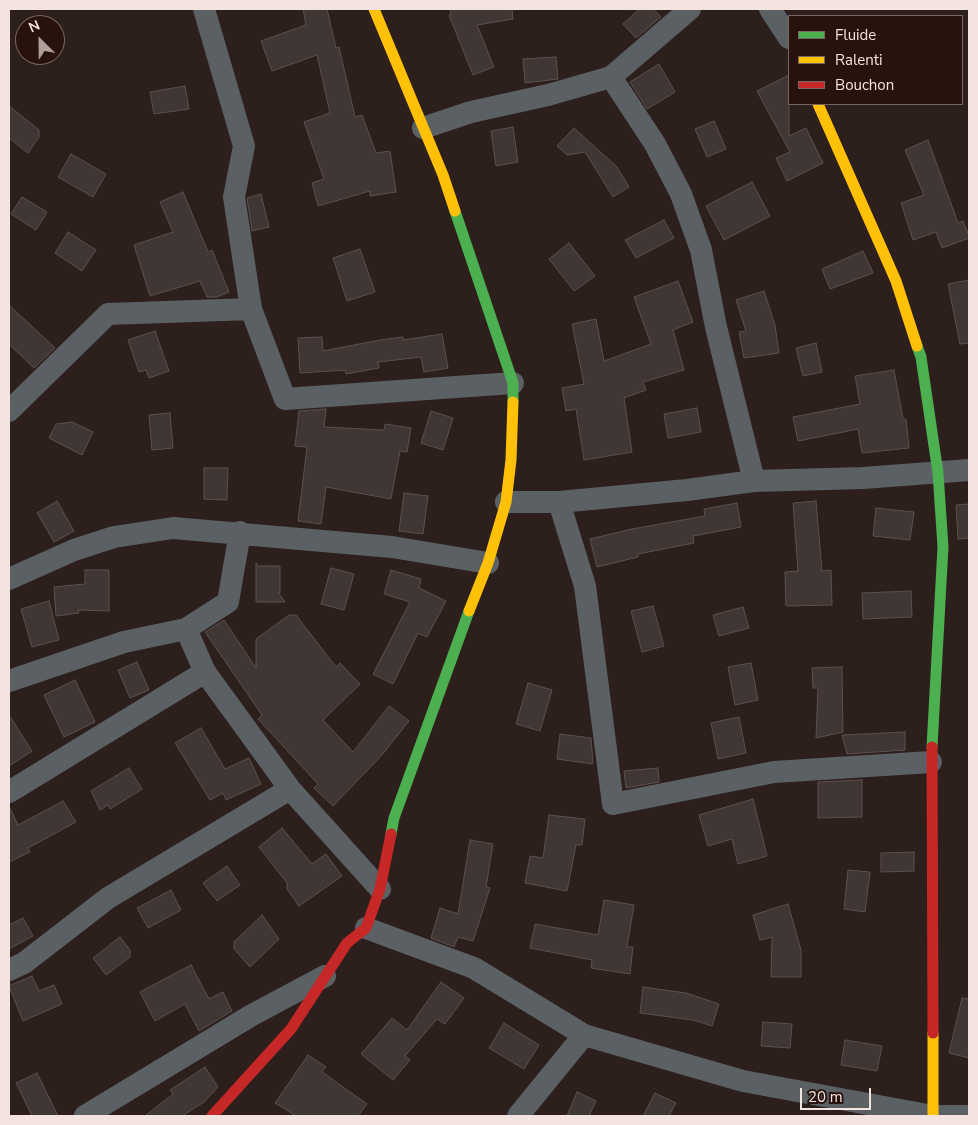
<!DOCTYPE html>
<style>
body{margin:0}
#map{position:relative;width:978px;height:1125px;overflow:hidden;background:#2c1f1c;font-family:"Nunito Sans",sans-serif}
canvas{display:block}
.frame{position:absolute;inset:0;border:10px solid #f4e4e0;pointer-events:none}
.legend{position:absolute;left:788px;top:15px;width:175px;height:90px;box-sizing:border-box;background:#28120d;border:1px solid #7a6661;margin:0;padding:6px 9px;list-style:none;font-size:15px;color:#f4e4e0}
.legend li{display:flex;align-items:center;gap:10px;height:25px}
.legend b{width:25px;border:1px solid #7a6661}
.north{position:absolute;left:15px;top:15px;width:50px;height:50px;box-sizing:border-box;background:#28120d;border:1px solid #7a6661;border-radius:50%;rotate:337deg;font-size:14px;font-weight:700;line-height:20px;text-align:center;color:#f4e4e0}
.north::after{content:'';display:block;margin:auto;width:18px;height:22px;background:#ae9f9b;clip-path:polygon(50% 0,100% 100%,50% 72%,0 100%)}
.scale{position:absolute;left:800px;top:1088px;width:71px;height:22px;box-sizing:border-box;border:2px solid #f4e4e0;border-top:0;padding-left:6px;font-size:15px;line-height:18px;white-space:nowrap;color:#f4e4e0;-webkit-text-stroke:4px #28120d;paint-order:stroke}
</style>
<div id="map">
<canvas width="978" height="1125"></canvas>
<div class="frame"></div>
<ul class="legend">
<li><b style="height:6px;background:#4caf50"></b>Fluide</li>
<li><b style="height:6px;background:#ffc107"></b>Ralenti</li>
<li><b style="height:6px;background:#c62828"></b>Bouchon</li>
</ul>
<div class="north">N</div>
<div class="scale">20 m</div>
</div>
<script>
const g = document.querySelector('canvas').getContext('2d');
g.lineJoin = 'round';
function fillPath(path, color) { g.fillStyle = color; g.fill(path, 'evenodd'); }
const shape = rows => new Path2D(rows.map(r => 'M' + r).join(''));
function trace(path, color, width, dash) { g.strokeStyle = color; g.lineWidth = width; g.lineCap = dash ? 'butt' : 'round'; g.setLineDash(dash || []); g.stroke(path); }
const building = shape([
 [303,9,327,9,336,48,339,47,355,117,362,115,376,153,390,151,396,192,370,196,370,191,318,206,312,183,324,179,304,122,330,113,317,55,272,71,261,41,306,25,303,9],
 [450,9,512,9,513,19,477,25,494,67,473,75,449,15,451,15,450,9],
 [639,9,653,9,661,17,636,38,623,24,639,9],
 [556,57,558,79,525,83,523,59,556,57],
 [659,64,675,92,647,109,630,82,659,64],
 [789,75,789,136,806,128,823,163,787,181,776,158,790,152,757,91,789,75],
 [185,86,189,109,154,114,150,92,185,86],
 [9,106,39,130,39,137,28,153,9,138,9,106],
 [714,121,726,149,707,157,695,129,714,121],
 [513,127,518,162,496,166,491,131,513,127],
 [574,128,617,167,629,187,613,197,585,152,567,155,557,146,574,128],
 [928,140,958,223,963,221,969,236,969,238,942,248,936,232,913,240,901,203,924,195,905,150,928,140],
 [71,154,106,174,93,197,58,177,71,154],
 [752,182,770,216,724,240,706,206,752,182],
 [183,192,208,252,212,250,229,292,217,297,207,297,200,281,150,296,134,245,173,232,160,202,183,192],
 [261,194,269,227,252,231,247,198,261,194],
 [22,197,47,212,36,230,11,214,22,197],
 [664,220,674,238,636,258,625,240,664,220],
 [68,232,96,250,82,271,55,253,68,232],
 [569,243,595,276,574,291,549,259,569,243],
 [360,249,375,292,347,301,333,258,360,249],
 [863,251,873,273,830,289,822,269,863,251],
 [969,280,969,343,960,344,948,284,969,280],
 [678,281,693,322,673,330,684,370,643,382,646,390,624,398,632,452,584,460,576,409,566,411,562,388,584,384,572,324,596,319,604,361,651,344,634,297,678,281],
 [764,291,775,325,779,353,744,358,739,332,746,331,736,300,764,291],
 [9,305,55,348,34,368,9,344,9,305],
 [155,331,169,371,149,378,146,370,139,372,128,340,155,331],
 [442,334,448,368,424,372,421,357,378,362,379,368,346,374,345,370,300,373,298,338,322,337,323,351,380,340,403,337,403,340,442,334],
 [816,343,822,372,803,376,796,348,816,343],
 [894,370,903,419,906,419,909,448,862,453,858,429,798,441,793,417,860,404,855,376,894,370],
 [697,408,701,432,668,438,664,414,697,408],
 [326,409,324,427,384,430,385,424,411,428,407,452,400,451,391,499,326,487,321,524,298,521,307,447,295,446,299,411,326,409],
 [431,411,453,418,443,450,421,443,431,411],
 [170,413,173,448,152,450,149,415,170,413],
 [72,422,93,432,82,455,49,438,56,424,72,422],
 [204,468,228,468,227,500,204,499,204,468],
 [404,493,428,496,423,534,399,531,404,493],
 [57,501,74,531,54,542,37,513,57,501],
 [816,501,822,571,831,570,832,605,786,606,785,572,798,571,793,503,816,501],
 [737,503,741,527,693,536,694,543,638,554,638,557,597,567,590,539,632,529,705,516,704,509,737,503],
 [969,504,969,538,958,539,956,505,969,504],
 [876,508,914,512,910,540,873,536,876,508],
 [256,563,258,566,280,566,280,593,278,592,285,602,256,602,256,563],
 [331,568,354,574,344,610,321,604,331,568],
 [85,570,109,570,109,611,78,610,79,613,56,616,54,587,85,584,85,570],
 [391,570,421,579,419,588,446,601,427,637,418,633,393,684,373,674,410,602,384,594,391,570],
 [911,591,912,617,863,619,862,593,911,591],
 [49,601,59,640,32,647,21,609,49,601],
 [653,606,664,646,642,652,631,611,653,606],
 [743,607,749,628,719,636,713,615,743,607],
 [289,615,296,615,336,667,340,663,360,684,323,720,353,752,389,706,409,721,382,755,333,806,314,788,318,784,258,719,262,715,205,632,224,620,256,668,256,639,289,615],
 [137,662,149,690,130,698,118,670,137,662],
 [751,663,758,700,735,705,728,667,751,663],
 [842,667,843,732,816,738,818,688,813,688,812,668,842,667],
 [75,680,95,722,64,737,44,695,75,680],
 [528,683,552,690,540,731,516,724,528,683],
 [9,715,32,751,9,766,9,715],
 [739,717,746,753,718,759,711,723,739,717],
 [201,728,225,769,249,758,261,784,226,800,223,793,210,800,175,743,201,728],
 [905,732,905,750,847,754,842,735,905,732],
 [560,734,591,738,593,764,557,759,560,734],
 [129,768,142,789,110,809,108,805,100,810,91,791,129,768],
 [658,768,659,782,626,788,624,771,658,768],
 [862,780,862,817,818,818,818,782,862,780],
 [753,799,767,856,738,864,732,839,708,846,699,815,753,799],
 [63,801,76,822,28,848,30,852,9,862,9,806,18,825,63,801],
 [549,815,585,819,582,845,576,845,567,891,525,883,530,856,543,858,549,815],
 [282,828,312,864,326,854,342,876,299,906,287,889,287,883,259,847,282,828],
 [470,840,493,844,486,887,490,888,473,941,458,937,454,947,431,938,440,908,458,914,470,840],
 [914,852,914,871,881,872,881,853,914,852],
 [227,866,240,885,217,901,203,883,227,866],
 [848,870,870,872,865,912,844,909,848,870],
 [171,890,181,910,148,928,137,908,171,890],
 [604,900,634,905,627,947,633,947,630,974,591,968,592,960,530,948,535,924,598,935,604,900],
 [788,904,801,950,801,977,771,977,772,937,760,940,753,915,788,904],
 [262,915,279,939,250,967,234,949,234,942,262,915],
 [23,918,33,936,9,949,9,925,23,918],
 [120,937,130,950,130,957,106,975,93,958,120,937],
 [191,965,209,999,223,992,232,1011,199,1031,185,1004,155,1021,140,992,191,965],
 [32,976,39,991,54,985,62,1004,23,1021,9,986,32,976],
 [441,982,464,998,445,1024,437,1019,405,1056,410,1060,393,1080,361,1054,392,1018,407,1030,441,982],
 [643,987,686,993,719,1004,712,1026,693,1020,640,1013,643,987],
 [962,998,969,999,969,1058,949,1053,962,998],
 [763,1022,792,1024,790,1048,761,1046,763,1022],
 [504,1023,539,1045,524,1069,489,1048,504,1023],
 [845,1040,882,1046,877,1071,841,1065,845,1040],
 [308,1055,326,1067,322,1072,367,1104,358,1116,296,1116,275,1103,308,1055],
 [205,1067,218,1087,204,1102,182,1116,145,1116,173,1094,170,1090,205,1067],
 [37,1073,58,1116,32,1116,16,1083,37,1073],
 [577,1092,596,1101,589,1116,567,1116,577,1092],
 [655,1093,676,1103,669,1116,643,1116,655,1093]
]);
fillPath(building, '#403633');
trace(building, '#5c514f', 1);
trace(shape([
 [204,9,244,146,234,197,251,309,285,399,513,383],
 [770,9,789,38],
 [611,77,655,144,681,194,701,250,716,327,754,481],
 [423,128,471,112,548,95,611,77,690,9],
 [9,411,108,314,251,309],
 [506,502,559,502,687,490,754,481,863,478,969,470],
 [559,502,585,586,613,804,774,772,931,762],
 [240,532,228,602,186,629,205,672,290,789,380,889],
 [9,579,74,550,114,537,173,528,392,547,488,563],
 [9,681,124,642,186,629],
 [9,792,205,672],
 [366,928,474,968,584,1035,743,1081,933,1116,969,1116],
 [9,970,24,963,108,898,290,789],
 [85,1116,252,1015,325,976],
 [518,1116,584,1035]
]), '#5b6065', 22);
trace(shape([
 [455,211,513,383,513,402],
 [917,346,921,357,938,473,943,547,932,747],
 [391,834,394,818,469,611]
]), '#4caf50', 11);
trace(shape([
 [374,9,443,175,455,211],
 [818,104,896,281,917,346],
 [469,611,488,563,506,502,511,460,513,402],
 [933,1033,933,1116]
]), '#ffc107', 11);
trace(shape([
 [932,747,933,1033],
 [212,1116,291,1029,347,943,366,928,380,889,391,834]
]), '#c62828', 11);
</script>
